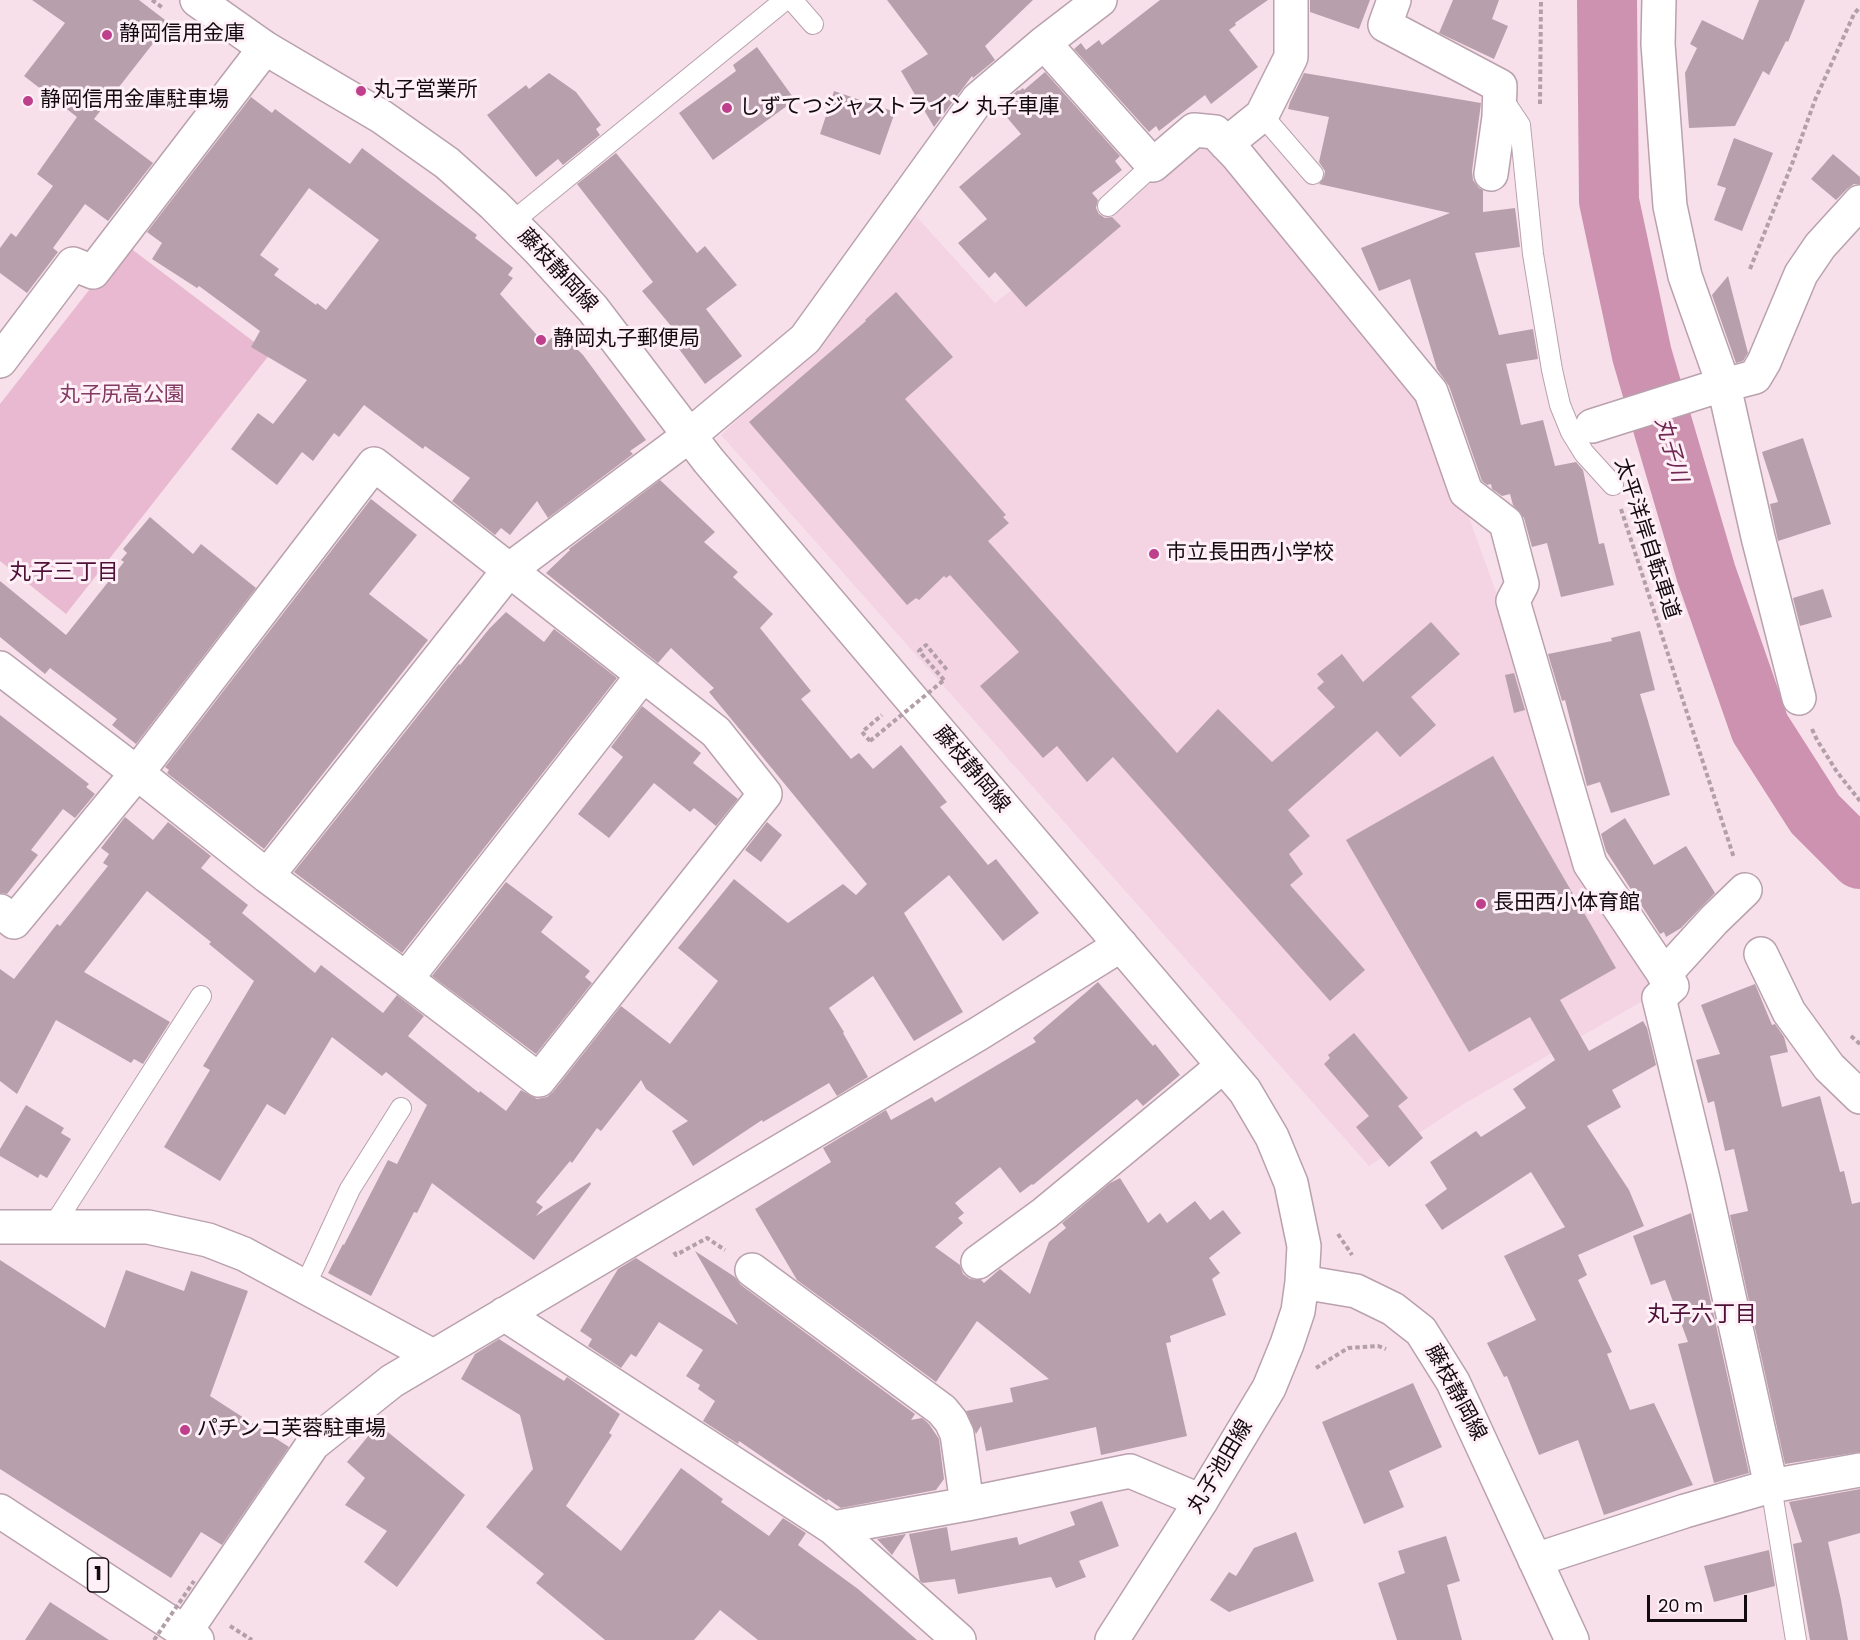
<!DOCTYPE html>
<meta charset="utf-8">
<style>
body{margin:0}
#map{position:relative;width:1860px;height:1640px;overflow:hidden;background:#f8e0eb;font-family:Poppins,sans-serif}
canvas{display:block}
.scale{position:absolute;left:1647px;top:1595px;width:100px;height:27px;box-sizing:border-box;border:3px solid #130b0f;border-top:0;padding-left:8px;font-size:18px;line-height:21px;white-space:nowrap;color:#130b0f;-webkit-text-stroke:4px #fff0f7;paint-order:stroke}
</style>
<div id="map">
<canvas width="1860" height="1640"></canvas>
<div class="scale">20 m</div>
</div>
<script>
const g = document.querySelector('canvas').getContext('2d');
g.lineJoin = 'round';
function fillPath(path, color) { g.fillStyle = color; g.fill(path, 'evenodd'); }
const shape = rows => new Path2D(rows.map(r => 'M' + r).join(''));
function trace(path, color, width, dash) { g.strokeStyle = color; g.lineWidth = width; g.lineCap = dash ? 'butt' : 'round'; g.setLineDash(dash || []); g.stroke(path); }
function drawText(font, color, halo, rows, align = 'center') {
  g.font = font + ' Poppins,"Noto Sans JP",sans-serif'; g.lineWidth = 6; g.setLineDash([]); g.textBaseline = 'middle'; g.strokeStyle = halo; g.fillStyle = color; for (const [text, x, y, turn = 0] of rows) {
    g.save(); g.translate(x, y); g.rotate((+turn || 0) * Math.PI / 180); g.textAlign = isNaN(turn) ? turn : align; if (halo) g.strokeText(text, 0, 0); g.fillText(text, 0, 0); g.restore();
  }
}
fillPath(shape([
 [1201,134,1435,424,1525,672,1662,990,1462,1105,1369,1166,721,435,820,342,915,215,995,303,1105,216]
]), '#f4d4e3');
fillPath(shape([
 [125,244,270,354,66,614,0,561,0,404]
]), '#e9b9d1');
trace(shape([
 [1607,0,1609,201,1642,355,1706,573,1760,728,1815,814,1860,859]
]), '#cd92b0', 60);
fillPath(shape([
 [32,0,139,0,169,23,94,119,153,163,108,221,85,204,53,248,58,252,27,293,0,273,0,248,11,233,16,237,53,186,37,174,77,117,24,76,65,23],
 [887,0,1033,0,985,46,995,60,973,78,972,76,934,127,901,71,928,54],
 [1160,0,1268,0,1235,23,1236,25,1229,30,1258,67,1211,104,1205,95,1159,131,1156,126,1149,132,1074,49,1081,43,1086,50,1099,40,1102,45],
 [1310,0,1370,0,1359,29,1310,12],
 [1453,0,1499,0,1492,19,1508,26,1494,59,1439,33],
 [1759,0,1805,0,1788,42,1786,41,1769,75,1763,71,1735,126,1689,128,1685,73,1697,48,1690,44,1702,20,1743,40],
 [757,47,795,100,713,160,679,113,736,71,733,65],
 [1045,72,1120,156,1115,161,1122,170,1092,193,1098,200,1096,208,1099,214,1105,218,1112,217,1121,226,1026,307,995,272,989,278,958,243,987,219,959,187,1021,134,998,107,1018,90,1019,91,1023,88,1024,90],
 [549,73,576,92,601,125,596,129,600,135,563,165,558,159,536,177,487,115,526,85,529,89],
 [1304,73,1481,103,1472,171,1473,180,1479,188,1483,190,1483,212,1515,208,1520,247,1475,253,1499,335,1533,329,1538,359,1506,364,1521,425,1543,420,1555,466,1576,462,1583,470,1599,544,1604,543,1614,585,1561,597,1547,543,1532,547,1524,518,1513,505,1510,494,1502,496,1492,489,1491,484,1487,485,1482,481,1449,386,1437,369,1410,279,1379,291,1361,248,1450,213,1319,184,1324,177,1325,171,1319,162,1329,117,1288,109,1290,102],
 [834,91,895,112,880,155,820,134],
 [251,97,272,113,275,109,350,164,362,148,477,235,475,238,513,268,508,275,513,278,500,294,545,344,559,331,583,355,646,440,630,451,633,454,548,518,537,501,510,535,501,528,495,535,452,501,470,478,425,446,423,449,364,405,339,437,334,433,313,461,302,452,277,485,231,449,258,413,273,424,307,380,251,347,260,331,199,286,197,288,152,259,162,243,147,232],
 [309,188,379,240,326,310,317,303,316,305,274,275,279,269,260,255],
 [1734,138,1773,153,1742,231,1714,220,1726,188,1717,185],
 [616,153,697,253,705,246,737,285,706,309,742,356,705,384,679,349,686,344,642,291,653,282,577,184],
 [1833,154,1860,177,1860,184,1854,184,1847,189,1836,200,1811,179],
 [1728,276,1748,353,1743,361,1736,363,1712,295],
 [896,292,953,357,905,399,1006,515,1003,517,1009,523,988,541,1177,753,1218,709,1272,762,1335,707,1317,688,1324,682,1317,674,1342,654,1363,682,1431,622,1460,654,1411,697,1436,725,1425,735,1400,757,1377,731,1288,810,1310,836,1289,854,1303,874,1290,885,1365,970,1330,1001,1113,757,1087,782,1057,746,1043,758,980,686,1019,652,950,575,946,578,944,576,919,600,916,598,907,605,749,422,866,321,865,320],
 [1803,438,1831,524,1778,541,1770,504,1778,502,1762,452],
 [660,480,715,532,704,542,738,572,733,577,773,614,760,628,811,691,801,699,851,759,859,753,873,769,901,745,947,802,940,807,988,865,996,859,1039,913,1003,941,949,875,904,913,963,1012,914,1041,873,976,829,1008,844,1032,843,1033,868,1077,837,1096,829,1083,763,1122,762,1120,693,1166,672,1131,688,1121,646,1089,641,1080,601,1131,597,1128,572,1163,570,1161,536,1202,543,1207,536,1216,590,1182,591,1184,534,1260,432,1183,417,1213,414,1212,371,1296,328,1273,343,1244,344,1245,388,1160,397,1164,427,1105,386,1072,382,1076,332,1037,285,1115,267,1104,220,1181,164,1147,210,1070,203,1066,254,981,209,944,211,942,147,891,84,972,170,1022,143,1064,134,1059,131,1063,56,1020,17,1094,0,1081,0,969,14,979,57,924,60,926,108,866,103,863,109,854,101,848,125,817,153,840,168,822,211,856,201,868,248,905,242,913,315,973,321,965,383,1013,397,995,424,1016,408,1036,479,1093,480,1091,506,1111,521,1090,537,1099,547,1097,553,1092,621,1006,670,1044,718,981,678,948,734,879,788,923,843,884,856,895,867,884,709,692,714,688,671,648,658,663,546,573,570,550,569,549],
 [371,499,417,535,369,594,428,640,264,849,167,773,169,770,165,767],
 [150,517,193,554,201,544,256,588,136,744,112,725,117,719,50,668,45,674,0,637,0,581,66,635,124,562,121,560,127,553,123,549],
 [1823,589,1832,617,1800,626,1793,598],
 [506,612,544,642,554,629,617,678,402,953,294,872,459,664,460,665,489,629],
 [1640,631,1655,690,1640,694,1670,795,1611,813,1600,782,1587,786,1565,700,1562,701,1548,654,1612,641,1611,638],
 [1514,673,1525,710,1514,713,1505,675],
 [642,706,701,753,693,763,738,799,716,826,694,808,690,812,654,783,609,838,578,814,623,757,611,747],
 [0,715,89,784,86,787,95,794,75,818,63,809,31,850,38,855,7,894,0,893],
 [1493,756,1616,968,1560,1000,1589,1051,1643,1021,1647,1028,1656,1065,1612,1090,1621,1107,1587,1126,1629,1190,1644,1226,1578,1255,1587,1275,1578,1280,1612,1352,1607,1354,1630,1410,1654,1403,1693,1485,1604,1515,1578,1440,1539,1455,1507,1376,1504,1377,1487,1343,1536,1320,1504,1256,1565,1227,1531,1172,1442,1230,1425,1205,1447,1189,1430,1162,1476,1131,1481,1137,1526,1108,1513,1089,1555,1060,1530,1017,1469,1052,1346,840],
 [1625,818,1654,865,1686,846,1715,893,1681,928,1666,937,1664,932,1660,934,1606,851,1601,834],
 [767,822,782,835,761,862,745,850],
 [506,882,553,917,541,932,590,971,585,977,592,983,536,1054,432,976],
 [1098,982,1153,1046,1155,1044,1180,1075,1143,1106,1137,1099,1033,1185,1032,1184,1020,1193,1000,1167,955,1203,964,1213,958,1218,963,1223,935,1247,960,1265,963,1274,970,1279,981,1280,984,1283,1000,1269,1030,1294,1049,1242,1066,1228,1062,1223,1110,1183,1120,1178,1148,1223,1160,1213,1167,1223,1195,1201,1210,1220,1223,1210,1241,1233,1209,1258,1220,1273,1212,1279,1226,1315,1170,1336,1171,1342,1166,1343,1187,1436,1101,1455,1096,1427,986,1451,981,1426,976,1434,966,1411,1013,1402,1010,1388,1049,1379,977,1321,936,1382,797,1280,755,1209,831,1162,823,1148,886,1110,891,1120,932,1097,935,1102,1036,1042,1033,1038],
 [1755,984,1772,1025,1775,1024,1784,1037,1788,1052,1770,1056,1782,1107,1820,1096,1840,1172,1844,1171,1852,1204,1860,1202,1860,1452,1785,1464,1730,1215,1748,1211,1734,1149,1725,1151,1714,1101,1708,1103,1696,1060,1720,1054,1701,1005],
 [1354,1033,1408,1098,1398,1106,1423,1138,1389,1167,1356,1127,1369,1116,1324,1064,1330,1058,1328,1055],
 [26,1105,64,1128,61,1133,71,1139,47,1178,40,1174,38,1178,0,1156,0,1149],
 [1691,1213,1749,1473,1714,1483,1678,1344,1688,1342,1665,1280,1651,1285,1633,1236],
 [695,1251,735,1277,741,1285,915,1414,911,1420,922,1418,929,1424,939,1439,944,1479,936,1490,841,1508,828,1499,827,1501,739,1441,738,1444,703,1421,715,1401,698,1389,700,1385,686,1376,703,1350,659,1322,636,1357,631,1354,621,1368,588,1346,592,1339,580,1331,618,1269,636,1258,738,1325],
 [0,1260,105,1328,126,1270,184,1291,191,1271,248,1291,210,1396,289,1447,222,1545,201,1532,171,1578,0,1469],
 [499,1339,564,1381,567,1377,620,1414,609,1433,612,1435,566,1506,621,1551,681,1468,723,1499,721,1502,769,1536,783,1518,806,1533,798,1545,858,1589,917,1640,758,1640,720,1610,694,1640,605,1640,536,1583,544,1574,486,1527,533,1469,520,1415,461,1379,475,1354],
 [1413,1383,1442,1447,1389,1471,1404,1507,1364,1524,1322,1422],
 [378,1424,465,1495,397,1587,364,1562,387,1531,345,1505,365,1478,347,1462],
 [1860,1489,1860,1533,1828,1542,1841,1600,1848,1640,1810,1640,1793,1544,1802,1542,1789,1502],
 [1102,1501,1119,1546,1079,1561,1086,1577,1056,1588,1051,1577,958,1594,955,1579,923,1583,920,1581,909,1534,947,1527,951,1551,1017,1537,1019,1545,1075,1525,1070,1512],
 [1296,1532,1314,1581,1229,1612,1210,1600,1229,1572,1236,1576,1254,1548],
 [906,1534,892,1555,877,1539],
 [1446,1536,1460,1581,1447,1585,1462,1640,1397,1640,1378,1583,1405,1573,1398,1551],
 [1769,1550,1775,1586,1714,1602,1704,1566],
 [50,1602,109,1640,25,1640]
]), '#b7a0ab');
const lane = shape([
 [792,0,813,24],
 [1499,106,1508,107,1520,125,1533,254,1552,370,1560,405,1571,432,1584,453,1613,485],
 [1262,115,1313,174],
 [1108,206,1153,165],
 [512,222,785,0],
 [52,1228,201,996],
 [305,1286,350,1189,401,1108],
 [1771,1486,1796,1640]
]);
const street = shape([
 [1394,0,1385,25,1500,86,1499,117,1491,174],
 [1659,0,1658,44,1670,206,1685,276,1724,386,1758,537,1799,698],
 [1044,43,1153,165,1194,130,1215,132,1237,155,1431,392,1466,492,1506,523,1522,584,1513,601,1590,864,1672,986,1659,998,1703,1179,1771,1486],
 [1226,144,1262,115,1291,57,1291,0],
 [0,361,73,264,93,272,265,48],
 [1592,426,1709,389,1755,377,1764,362,1801,274,1820,246,1860,202],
 [0,668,137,773,267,876,406,979,539,1080,765,794,716,732,374,464,137,773,14,922,0,911],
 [267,876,509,570,690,435,805,339,978,99,1044,43,1100,0],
 [1761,954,1789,1012,1829,1067,1860,1097],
 [1664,975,1714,920,1745,890],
 [406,979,643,675],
 [0,1227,148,1227,208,1240,244,1254,433,1356],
 [978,1262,1045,1213,1223,1066],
 [752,1270,942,1410,951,1421,957,1434,967,1504],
 [504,1314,833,1528,959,1640],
 [833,1528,967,1504,1130,1471,1201,1501],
 [1535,1560,1685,1511,1771,1486,1860,1470],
 [185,1632,313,1444,392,1381,978,1034,1121,945]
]);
const secondary = shape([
 [197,0,265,48,382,117,447,163,494,205,539,250,593,309,708,460,1245,1091,1272,1137,1291,1183,1304,1246,1302,1282,1298,1311,1287,1344,1269,1388,1201,1501,1112,1640],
 [1302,1282,1356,1291,1393,1309,1421,1331,1453,1382,1572,1640]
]);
const highway = shape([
 [0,1511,197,1640]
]);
trace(lane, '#b9a1ad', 22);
trace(street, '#b9a1ad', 36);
trace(secondary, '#b9a1ad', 36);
trace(highway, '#b9a1ad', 36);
trace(shape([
 [152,0,163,8],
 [1540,104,1541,0],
 [1750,269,1792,164,1815,100,1854,14,1860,7],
 [1621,509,1734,858],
 [944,680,919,651,926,645,948,671],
 [1812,729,1817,740,1837,772,1860,801],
 [870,741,862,732,882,715],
 [1851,1036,1860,1044],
 [1338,1234,1352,1255],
 [674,1252,676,1255,707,1238,725,1250],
 [1316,1368,1348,1348,1378,1346,1386,1349],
 [230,1626,252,1640]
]), '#b29fa8', 4, [4.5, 3]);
trace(lane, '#fff', 20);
trace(street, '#fff', 33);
trace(secondary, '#fff', 33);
trace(highway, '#fff', 33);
trace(shape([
 [870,741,944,680],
 [154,1640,194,1581]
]), '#b29fa8', 4, [4.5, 3]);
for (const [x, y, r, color] of [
 [107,35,6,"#be3f8b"],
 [361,91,6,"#be3f8b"],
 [28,101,6,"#be3f8b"],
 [727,108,6,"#be3f8b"],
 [541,340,6,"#be3f8b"],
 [1154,554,6,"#be3f8b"],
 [1481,904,6,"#be3f8b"],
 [185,1430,6,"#be3f8b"]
]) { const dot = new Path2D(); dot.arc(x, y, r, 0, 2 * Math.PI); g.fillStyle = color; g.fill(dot); trace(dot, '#fff0f7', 2); }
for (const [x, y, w] of [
 [98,1575,21]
]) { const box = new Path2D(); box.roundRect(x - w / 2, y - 17, w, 34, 4.5); g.fillStyle = '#fff0f7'; g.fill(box); trace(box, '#130b0f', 1.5); }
drawText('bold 20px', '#130b0f', null, [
 ["1",98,1575]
]);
drawText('21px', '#130b0f', '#fff0f7', [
 ["静岡信用金庫",119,35],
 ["丸子営業所",373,91],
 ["静岡信用金庫駐車場",40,101],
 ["しずてつジャストライン 丸子車庫",739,108],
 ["静岡丸子郵便局",553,340],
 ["市立長田西小学校",1166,554],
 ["長田西小体育館",1493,904],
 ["パチンコ芙蓉駐車場",197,1430]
], 'left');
drawText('21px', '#130b0f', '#fff0f7', [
 ["藤枝静岡線",557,271,47],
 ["太平洋岸自転車道",1646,539,72],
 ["藤枝静岡線",971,770,50],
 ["藤枝静岡線",1455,1393,62],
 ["丸子池田線",1221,1467,-59]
]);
drawText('21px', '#823a63', '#fff0f7', [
 ["丸子尻高公園",122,396]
]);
drawText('italic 22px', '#702952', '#fff0f7', [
 ["丸子川",1670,450,74]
]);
drawText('22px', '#4d1036', '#fff0f7', [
 ["丸子三丁目",64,573],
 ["丸子六丁目",1702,1315]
]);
</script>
